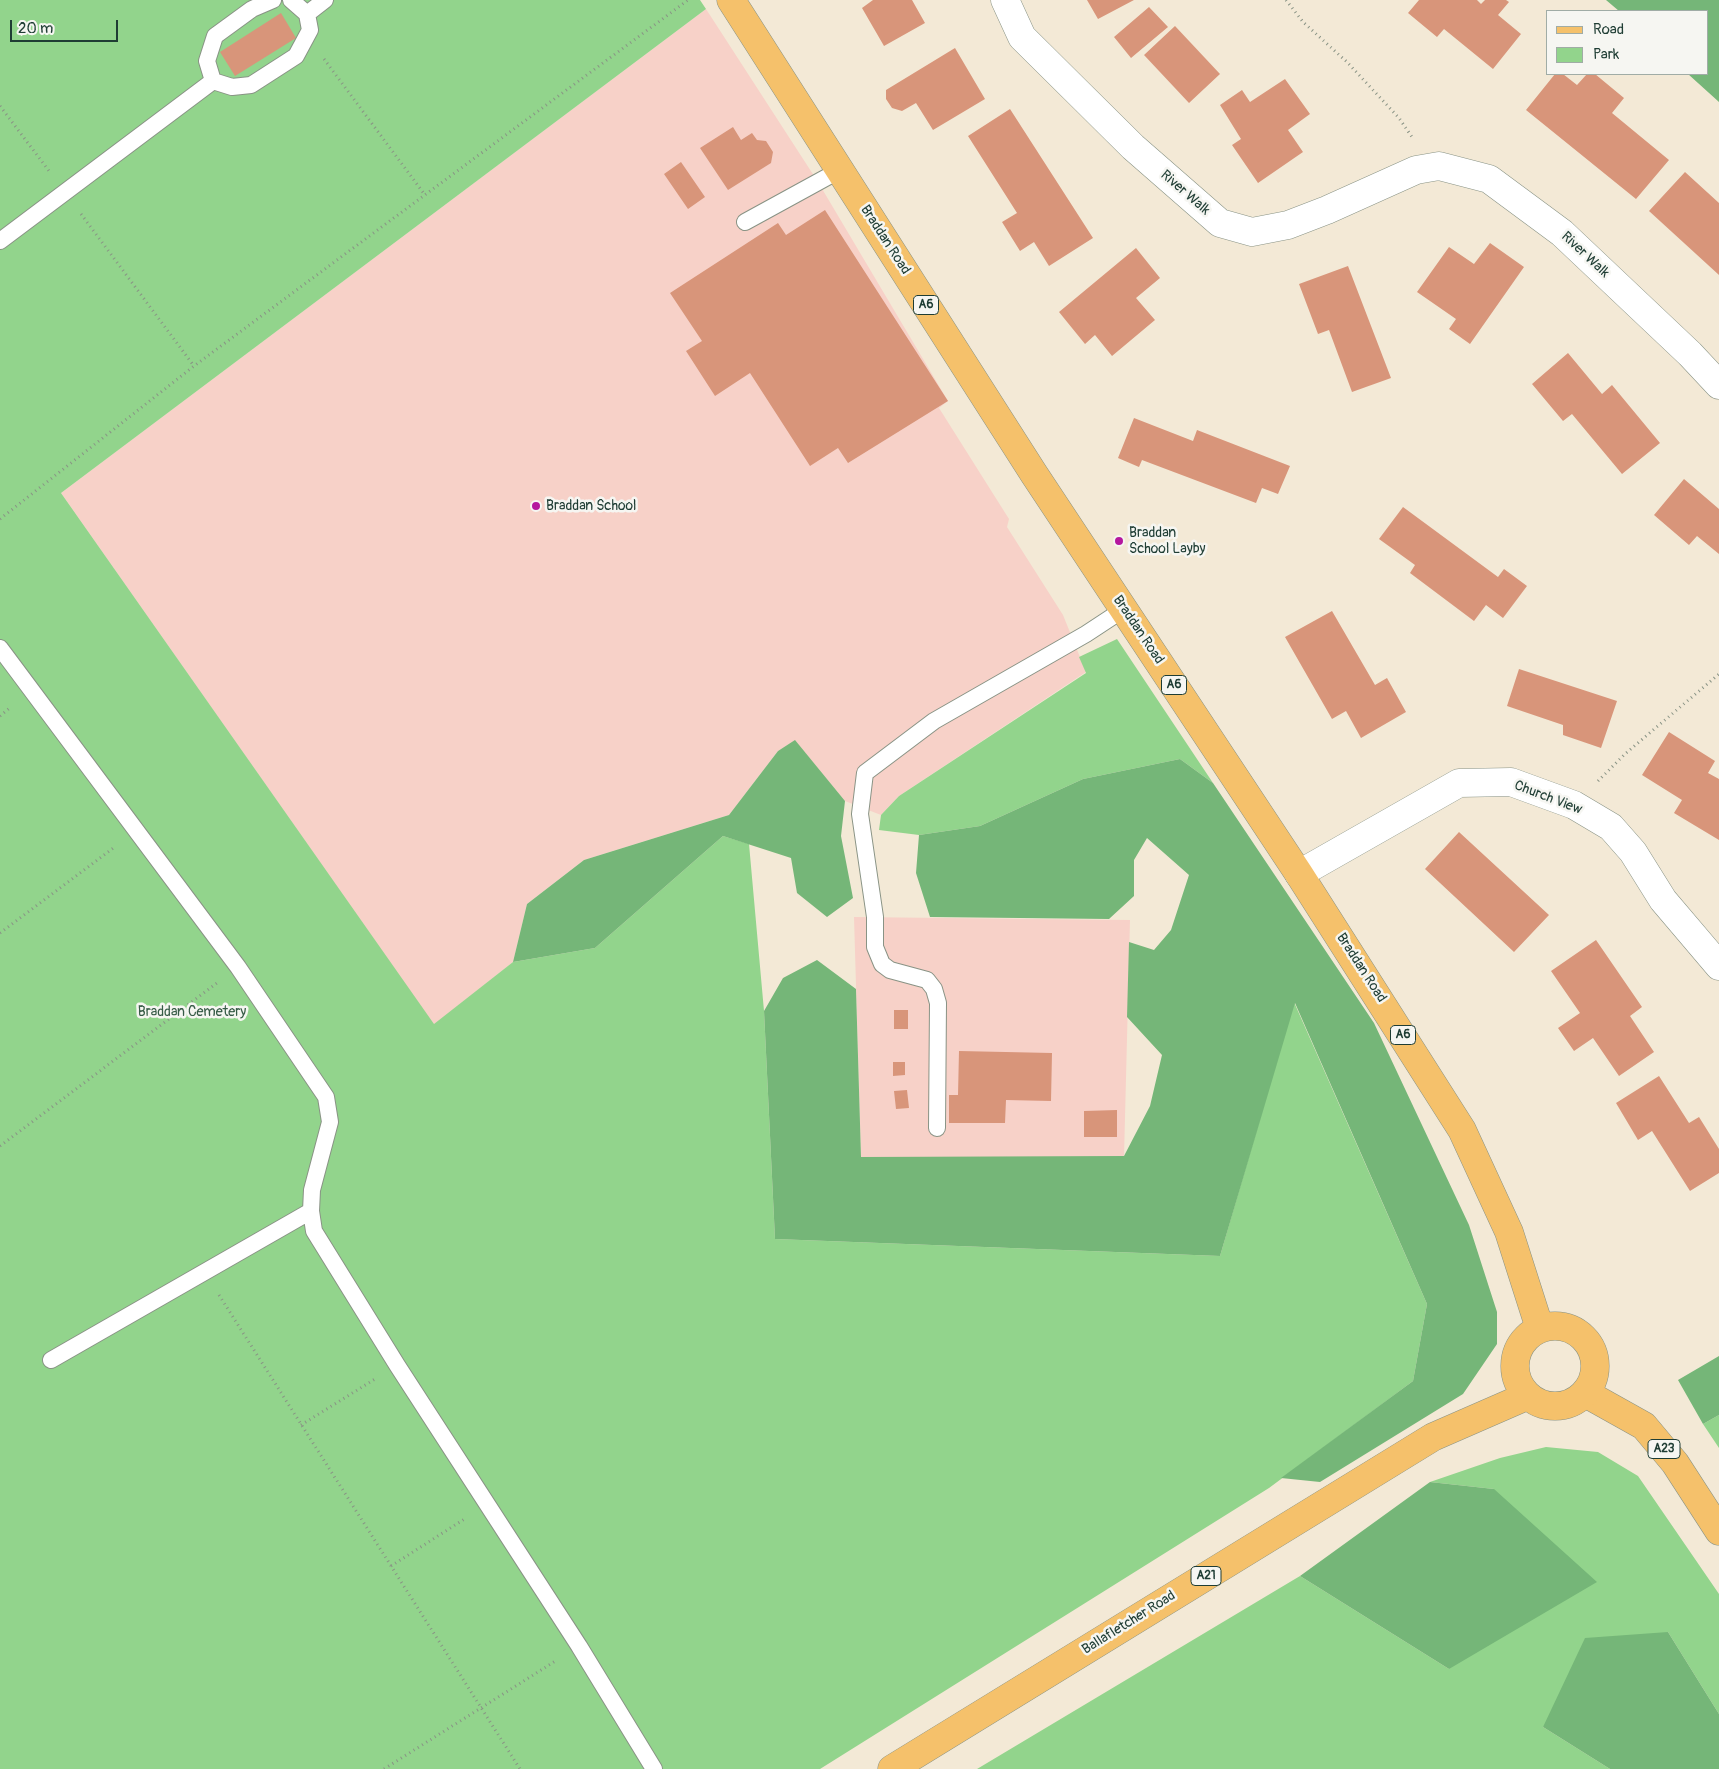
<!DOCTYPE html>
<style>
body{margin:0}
#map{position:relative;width:1719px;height:1769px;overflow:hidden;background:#f3e9d6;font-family:Pangolin,sans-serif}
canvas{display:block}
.legend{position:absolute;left:1546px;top:10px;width:162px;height:65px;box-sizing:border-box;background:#f6f6f2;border:1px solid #a0aca6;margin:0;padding:6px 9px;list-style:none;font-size:15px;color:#1f3d34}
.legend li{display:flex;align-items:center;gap:10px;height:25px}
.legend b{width:25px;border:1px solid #a0aca6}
.scale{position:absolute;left:10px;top:20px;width:108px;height:22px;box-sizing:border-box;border:2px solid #1f3d34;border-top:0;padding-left:6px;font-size:15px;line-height:18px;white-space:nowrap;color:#1f3d34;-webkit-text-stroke:4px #f6f6f2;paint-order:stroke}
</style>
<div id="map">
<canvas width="1719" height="1769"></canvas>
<ul class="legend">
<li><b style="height:6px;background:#f5c16b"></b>Road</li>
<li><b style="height:14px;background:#92d48c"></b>Park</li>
</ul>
<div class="scale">20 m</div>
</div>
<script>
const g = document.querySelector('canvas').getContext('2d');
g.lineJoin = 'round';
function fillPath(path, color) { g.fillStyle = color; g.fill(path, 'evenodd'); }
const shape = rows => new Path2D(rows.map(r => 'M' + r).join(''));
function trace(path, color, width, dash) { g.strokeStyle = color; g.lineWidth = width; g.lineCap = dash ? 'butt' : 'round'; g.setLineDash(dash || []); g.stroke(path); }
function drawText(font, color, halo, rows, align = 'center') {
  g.font = font + ' Pangolin,sans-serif'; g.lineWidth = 5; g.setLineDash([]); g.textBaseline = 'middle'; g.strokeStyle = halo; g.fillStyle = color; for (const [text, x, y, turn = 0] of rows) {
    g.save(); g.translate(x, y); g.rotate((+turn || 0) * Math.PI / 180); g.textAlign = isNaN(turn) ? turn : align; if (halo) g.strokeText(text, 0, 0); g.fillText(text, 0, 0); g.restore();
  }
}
fillPath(shape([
 [706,9,818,182,948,401,939,408,1009,519,1007,527,1063,615,1086,672,899,796,881,815,845,801,795,741,778,751,729,815,584,860,527,904,513,962,434,1025,61,493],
 [854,917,1130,920,1124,1157,861,1157]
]), '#f7d1c8');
fillPath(shape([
 [0,0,700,0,706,9,61,493,434,1024,513,962,595,948,723,836,749,844,764,1011,775,1239,1220,1256,1294,1002,1427,1304,1413,1381,1269,1488,820,1769,0,1769],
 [1117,639,1213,783,1180,759,1083,779,980,826,919,835,879,830,881,815,899,796,1086,673,1079,657],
 [1719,1415,1719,1448,1703,1424],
 [1546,1447,1598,1452,1638,1476,1719,1594,1719,1714,1668,1632,1543,1727,1610,1769,977,1769,1300,1576,1449,1669,1494,1489,1430,1482,1500,1458]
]), '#92d48c');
fillPath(shape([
 [1606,0,1719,0,1719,102,1688,74,1708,74,1708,11,1619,11],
 [795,740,845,801,841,836,853,898,827,917,797,893,791,858,723,836,595,948,513,962,527,904,584,860,729,815,778,751],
 [1180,759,1213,783,1374,1023,1469,1225,1497,1312,1497,1344,1463,1394,1320,1482,1281,1478,1413,1381,1427,1304,1295,1003,1220,1256,775,1239,764,1011,783,978,817,960,856,989,861,1157,1124,1156,1150,1106,1162,1055,1127,1017,1129,942,1154,950,1171,930,1189,875,1147,838,1134,860,1134,896,1109,919,930,917,916,873,919,835,980,826,1083,779],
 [1719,1356,1719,1415,1703,1424,1678,1380],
 [1430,1482,1494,1489,1597,1582,1449,1669,1300,1576],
 [1668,1632,1719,1714,1719,1769,1610,1769,1543,1727,1585,1638]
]), '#75b678');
fillPath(shape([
 [873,0,912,0,925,23,884,46,862,8],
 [1087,0,1134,0,1098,19],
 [1419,0,1477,0,1481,4,1485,0,1506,0,1509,2,1498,15,1521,34,1493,69,1444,29,1437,37,1408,13],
 [1149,7,1168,27,1131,58,1114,37],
 [281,13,296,38,235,76,220,52],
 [1175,26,1220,74,1189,103,1144,55],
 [955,48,985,99,933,130,916,103,902,111,892,108,886,99,886,90],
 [1555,74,1563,74,1577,85,1587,74,1595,74,1624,98,1612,113,1669,160,1636,199,1526,110],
 [1285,79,1310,114,1288,130,1303,152,1258,183,1232,145,1241,139,1220,105,1242,90,1250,102],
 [1010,109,1093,238,1049,266,1034,242,1020,251,1002,222,1017,213,968,136],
 [733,127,741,140,752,133,757,140,766,141,773,152,771,163,728,190,700,148],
 [681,162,705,197,688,209,664,174],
 [1685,172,1719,203,1719,275,1649,211],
 [825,210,948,401,848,463,838,448,810,466,750,373,715,396,686,351,702,341,670,293,778,223,786,235],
 [1490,243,1524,267,1470,344,1449,329,1456,319,1417,292,1449,247,1474,264],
 [1136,248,1160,278,1136,298,1155,320,1112,356,1095,335,1085,344,1059,312],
 [1348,266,1391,378,1352,392,1329,330,1318,334,1299,284],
 [1568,353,1602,394,1612,385,1660,443,1622,474,1572,414,1563,421,1532,384],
 [1134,418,1193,441,1197,430,1290,466,1278,494,1262,488,1256,503,1142,460,1139,467,1118,458],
 [1684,479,1719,509,1719,554,1697,536,1689,545,1654,515],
 [1403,507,1498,577,1504,569,1527,586,1503,618,1486,605,1474,621,1410,573,1415,565,1379,539],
 [1332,611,1375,685,1387,678,1406,712,1361,738,1346,711,1332,719,1285,637],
 [1519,669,1617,701,1601,748,1563,735,1563,725,1507,706],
 [1669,732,1715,761,1708,773,1719,779,1719,840,1674,813,1682,800,1642,775],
 [1459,832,1549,915,1514,952,1425,869],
 [1596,940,1642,1007,1630,1016,1654,1052,1619,1076,1593,1038,1574,1051,1558,1028,1580,1013,1551,971],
 [894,1010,908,1010,908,1029,894,1029],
 [959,1051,1052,1053,1051,1101,1006,1100,1005,1123,949,1123,949,1095,958,1095],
 [893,1062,905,1062,905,1075,893,1076],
 [1659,1076,1689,1123,1699,1117,1719,1149,1719,1173,1690,1191,1652,1131,1638,1140,1616,1103],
 [907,1090,909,1108,896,1109,894,1091],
 [1117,1110,1117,1137,1084,1137,1084,1111]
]), '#d8957a');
const lane = shape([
 [307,14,325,0],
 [213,81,232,87,251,85,296,56,310,30,307,14,291,0],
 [213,81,207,61,215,36,252,9,273,0],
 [745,222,840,170],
 [0,241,213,81],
 [0,648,238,967,326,1097,330,1122,312,1190,311,1211,314,1231,397,1365,579,1646,654,1769],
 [937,1128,938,1003,934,989,927,980,890,970,882,964,875,947,875,917,860,814,865,773,934,721,1086,634,1124,609],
 [51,1360,311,1211]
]);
const street = shape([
 [1005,0,1022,37,1133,147,1220,223,1252,232,1288,225,1327,210,1416,170,1439,166,1489,179,1562,233,1690,354,1719,385],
 [1299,874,1459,783,1511,782,1574,805,1611,827,1633,852,1663,900,1719,966]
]);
const primary = shape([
 [1585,1393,1644,1426,1675,1463,1719,1531]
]);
const highway = shape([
 [731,0,1034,474,1299,874,1462,1130,1509,1232,1540,1329],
 '1515 1366a40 40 0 1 1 80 0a40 40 0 1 1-80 0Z',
 [892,1769,1433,1437,1527,1396]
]);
trace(lane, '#899385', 18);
trace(street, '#899385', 29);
trace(primary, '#899385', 29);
trace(highway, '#899385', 29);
trace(shape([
 [1286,0,1303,22,1347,62,1399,118,1412,137],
 [324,59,425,195],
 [0,106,49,171],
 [81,214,194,366],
 [0,519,194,366,688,0],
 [0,716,11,707],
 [1598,781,1625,754,1719,674],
 [0,933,116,846],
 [0,1146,217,983],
 [219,1295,520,1769],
 [301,1425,375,1379],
 [391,1566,466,1518],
 [384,1769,557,1660]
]), '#899385', 3, [1, 4]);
trace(lane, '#fff', 16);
trace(street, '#fff', 28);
trace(primary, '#f5c16b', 28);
trace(highway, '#f5c16b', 28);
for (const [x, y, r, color] of [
 [536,506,5,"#b5179e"],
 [1119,541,5,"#b5179e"]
]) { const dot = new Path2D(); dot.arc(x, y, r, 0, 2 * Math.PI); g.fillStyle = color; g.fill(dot); trace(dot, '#f6f6f2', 2); }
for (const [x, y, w] of [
 [926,305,25],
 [1174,685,25],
 [1403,1035,25],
 [1664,1449,32],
 [1206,1576,30]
]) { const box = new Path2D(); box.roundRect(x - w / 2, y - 9.5, w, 19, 4); g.fillStyle = '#f6f6f2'; g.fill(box); trace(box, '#1f3d34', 1); }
drawText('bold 12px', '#1f3d34', null, [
 ["A6",926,305],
 ["A6",1174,685],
 ["A6",1403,1035],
 ["A23",1664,1449],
 ["A21",1206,1576]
]);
drawText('14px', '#1f3d34', '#f6f6f2', [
 ["River Walk",1185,193,41],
 ["Braddan Road",885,240,57],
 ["River Walk",1585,255,43],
 ["Braddan Road",1138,630,56],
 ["Church View",1548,798,21],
 ["Braddan Road",1361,968,57],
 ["Ballafletcher Road",1129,1623,-32]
]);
drawText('14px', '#1f3d34', '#f6f6f2', [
 ["Braddan School",546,506],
 ["Braddan",1129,533],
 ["School Layby",1129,549]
], 'left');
drawText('14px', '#365b46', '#f6f6f2', [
 ["Braddan Cemetery",192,1012]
]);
</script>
